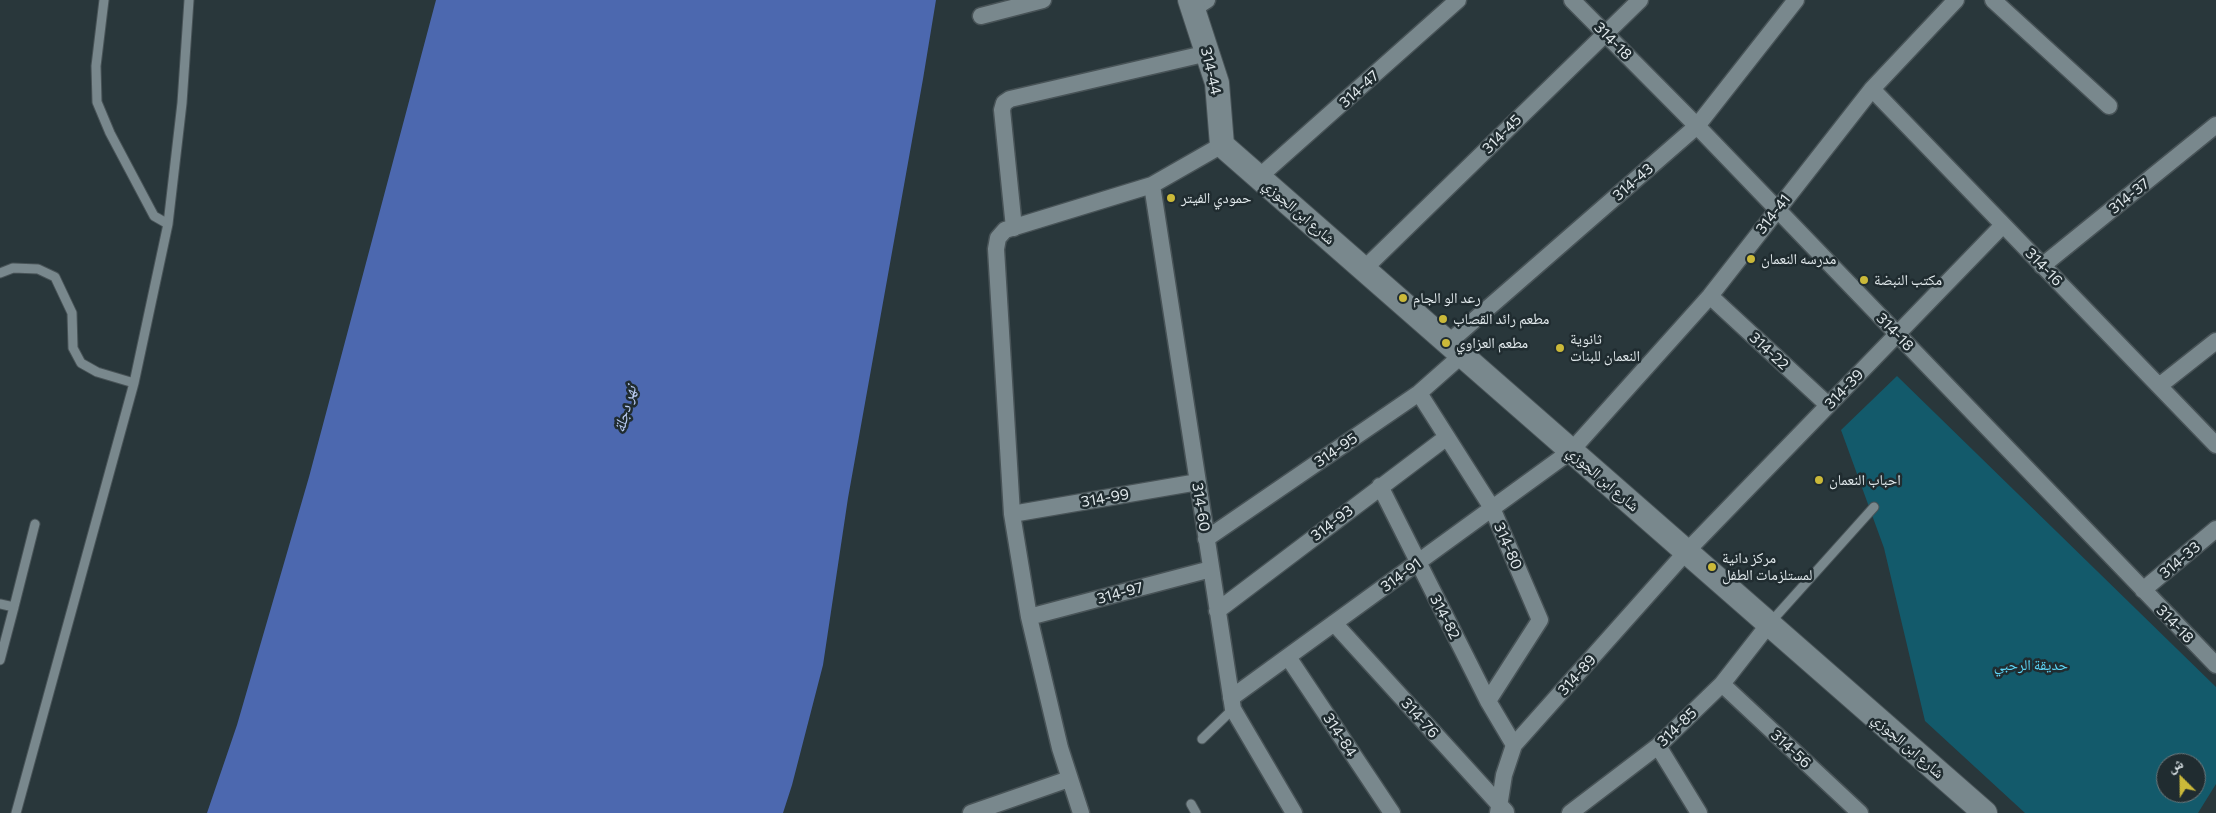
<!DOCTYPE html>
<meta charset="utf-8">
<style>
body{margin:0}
#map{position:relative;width:2216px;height:813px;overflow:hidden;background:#29373b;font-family:Commissioner,"Noto Naskh Arabic",sans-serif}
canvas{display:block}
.north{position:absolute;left:2156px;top:753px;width:50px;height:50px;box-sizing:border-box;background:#202c30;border:1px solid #6e787c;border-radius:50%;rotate:337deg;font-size:14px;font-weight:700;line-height:20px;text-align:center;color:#e2eaed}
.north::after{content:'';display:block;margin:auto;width:18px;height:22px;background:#cbb939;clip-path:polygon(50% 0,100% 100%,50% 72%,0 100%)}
</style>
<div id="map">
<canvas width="2216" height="813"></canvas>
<div class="north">ش</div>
</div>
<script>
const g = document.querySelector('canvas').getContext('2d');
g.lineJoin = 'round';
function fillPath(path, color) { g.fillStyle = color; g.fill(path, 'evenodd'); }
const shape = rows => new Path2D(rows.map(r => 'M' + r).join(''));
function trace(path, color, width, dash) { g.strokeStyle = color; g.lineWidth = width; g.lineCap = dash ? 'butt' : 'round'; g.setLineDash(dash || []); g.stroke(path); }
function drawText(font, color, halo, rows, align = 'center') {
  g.font = font + ' Commissioner,"Noto Naskh Arabic",sans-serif'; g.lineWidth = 5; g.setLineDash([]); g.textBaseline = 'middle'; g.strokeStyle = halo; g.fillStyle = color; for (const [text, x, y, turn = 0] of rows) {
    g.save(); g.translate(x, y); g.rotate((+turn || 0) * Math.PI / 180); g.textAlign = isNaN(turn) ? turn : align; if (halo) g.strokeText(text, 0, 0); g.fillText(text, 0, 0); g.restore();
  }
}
fillPath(shape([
 [1897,376,2216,687,2216,784,2198,813,2025,813,1925,721,1884,548,1841,430],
 [2166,763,2196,763,2196,793,2166,793]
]), '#135a6b');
fillPath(shape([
 [436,0,936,0,923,79,848,498,823,665,792,785,783,813,207,813,237,725,309,477]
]), '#4c68af');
const lane = shape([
 [104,0,96,66,97,102,110,133,154,216,168,224],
 [0,273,13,268,38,269,55,277,72,313,73,348,81,363,97,372,134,383],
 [0,604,14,607,0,660],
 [14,607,35,524],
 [1769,624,1874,507],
 [1202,739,1233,709],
 [1191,804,1196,813],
 [16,813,134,383,168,224,182,103,189,0]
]);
const street = shape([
 [1572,0,1697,126,2216,665],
 [1993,0,2109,106],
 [1193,9,1207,0],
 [981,16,1043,0],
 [1872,89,2216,445],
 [1259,177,1458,0],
 [1152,185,1233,709,1294,813],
 [1014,228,1002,110,1004,103,1010,99,1208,53],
 [2042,266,2216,125],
 [1364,269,1640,0],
 [1710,296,1828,405],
 [1448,343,1697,126,1796,0],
 [2159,386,2216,341],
 [1419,393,1492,508,1540,620,1488,701],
 [1380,486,1488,701,1514,745],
 [1012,514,1198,482],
 [1206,539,1419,393,1462,355],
 [2143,590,2216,529],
 [1217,611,1447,437],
 [1029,617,1211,569],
 [1334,623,1506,812],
 [1288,657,1392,813],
 [1722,684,1860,813],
 [1231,698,1571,451,1710,296,1872,89,1956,0],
 [1658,746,1699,813],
 [971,813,1069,779],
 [1081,813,1060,748,1029,617,1012,514,996,249,998,238,1005,230,1152,185,1222,145],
 [1498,813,1504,775,1514,745,1686,552,2003,225],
 [1570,813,1658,746,1722,684,1769,624]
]);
const secondary = shape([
 [1190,0,1217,83,1222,145,1985,813]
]);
trace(lane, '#485357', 11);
trace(street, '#485357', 19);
trace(secondary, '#485357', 26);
trace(lane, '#79888d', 9);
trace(street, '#79888d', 16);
trace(secondary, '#79888d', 24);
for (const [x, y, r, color] of [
 [1171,198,5,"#cbb939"],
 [1751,259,5,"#cbb939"],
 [1864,280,5,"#cbb939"],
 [1403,298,5,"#cbb939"],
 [1443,319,5,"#cbb939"],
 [1446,343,5,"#cbb939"],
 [1560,348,5,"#cbb939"],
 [1819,480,5,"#cbb939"],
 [1712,567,5,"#cbb939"]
]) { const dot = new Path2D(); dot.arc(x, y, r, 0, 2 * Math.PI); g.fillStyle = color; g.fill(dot); trace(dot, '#202c30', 2); }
drawText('15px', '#e2eaed', '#202c30', [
 ["314-18",1613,41,45],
 ["314-44",1211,71,77],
 ["314-47",1359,89,-42],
 ["314-45",1502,134,-45],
 ["314-43",1633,182,-41],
 ["314-37",2129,196,-39],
 ["شارع ابن الجوزي",1299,212,41],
 ["314-41",1773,214,-52],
 ["314-16",2044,267,46],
 ["314-18",1895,332,46],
 ["314-22",1769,351,43],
 ["314-39",1844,389,-46],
 ["314-95",1336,450,-34],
 ["شارع ابن الجوزي",1603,479,41],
 ["314-99",1105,498,-10],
 ["314-60",1201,507,81],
 ["314-93",1332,523,-37],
 ["314-80",1508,546,67],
 ["314-33",2180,560,-40],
 ["314-91",1401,575,-36],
 ["314-97",1120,593,-15],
 ["314-82",1445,617,63],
 ["314-18",2175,624,46],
 ["314-89",1577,675,-48],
 ["314-76",1420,718,48],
 ["314-85",1677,727,-44],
 ["314-84",1340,735,57],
 ["شارع ابن الجوزي",1908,746,41],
 ["314-56",1791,749,43]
]);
drawText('15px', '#e2eaed', '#202c30', [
 ["حمودي الفيتر",1181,198],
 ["مدرسه النعمان",1761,259],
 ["مكتب النبضة",1874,280],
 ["رعد الو الجام",1413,298],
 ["مطعم رائد القصاب",1453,319],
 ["ثانوية",1570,339],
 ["النعمان للبنات",1570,356],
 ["مطعم العزاوي",1456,343],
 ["احباب النعمان",1829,480],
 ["مركز دانية",1722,558],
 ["لمستلزمات الطفل",1722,575]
], 'left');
drawText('15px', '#5ed7f8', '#202c30', [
 ["حديقة الرحبي",2031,665]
]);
drawText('italic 16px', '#bbcdf4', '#202c30', [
 ["نهر دجلة",625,409,-75]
]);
</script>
